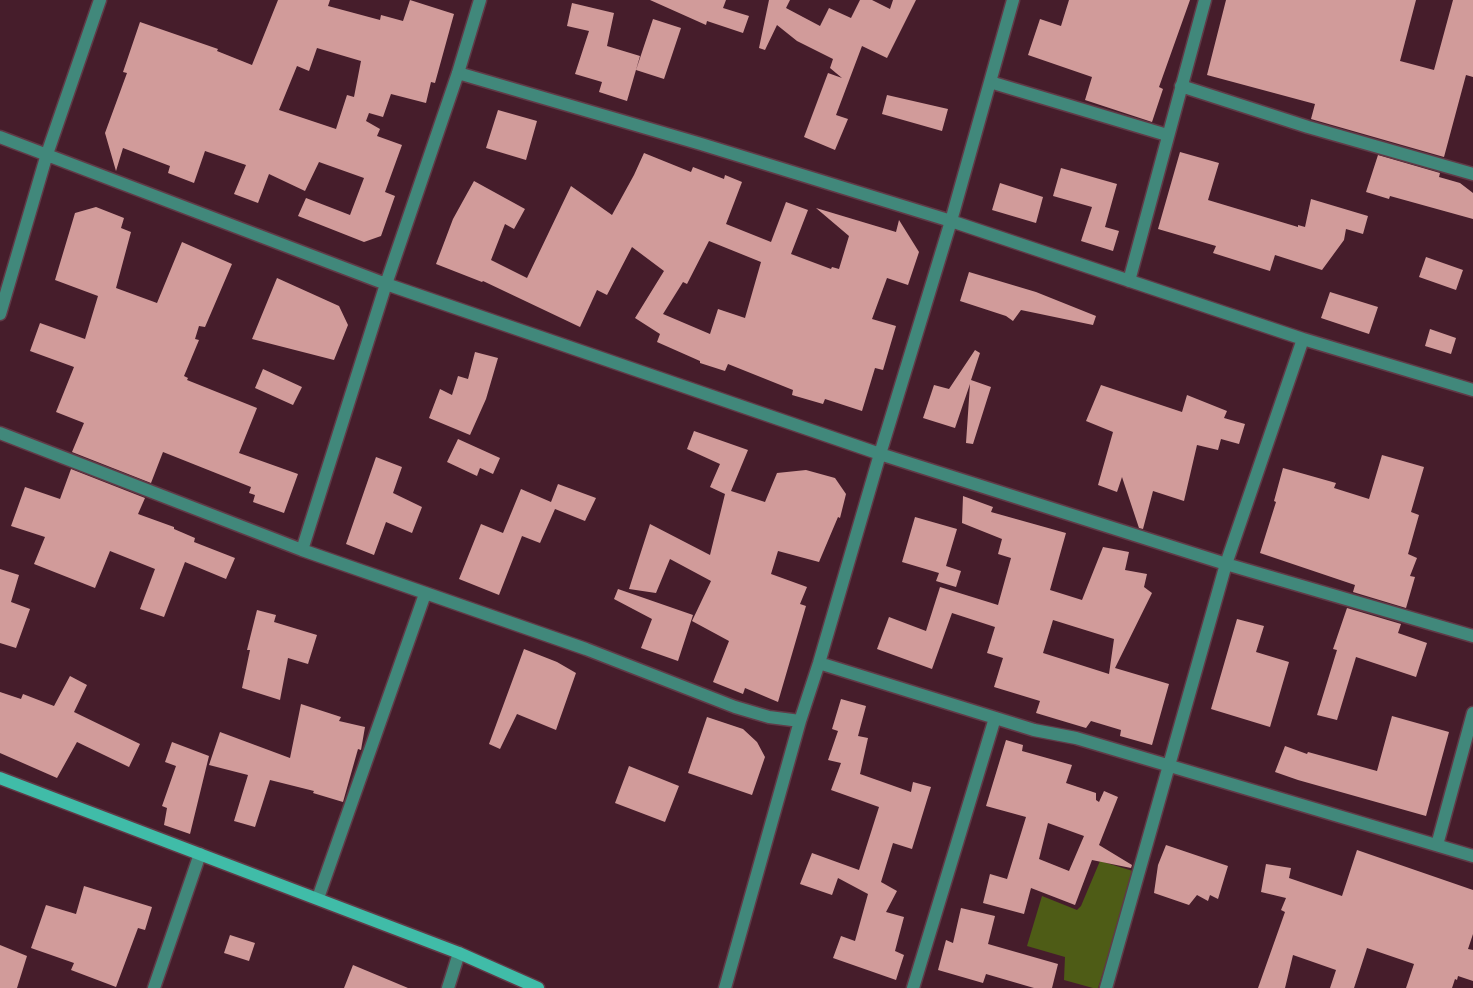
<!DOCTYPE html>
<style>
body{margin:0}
canvas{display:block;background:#461d2b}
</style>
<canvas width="1473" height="988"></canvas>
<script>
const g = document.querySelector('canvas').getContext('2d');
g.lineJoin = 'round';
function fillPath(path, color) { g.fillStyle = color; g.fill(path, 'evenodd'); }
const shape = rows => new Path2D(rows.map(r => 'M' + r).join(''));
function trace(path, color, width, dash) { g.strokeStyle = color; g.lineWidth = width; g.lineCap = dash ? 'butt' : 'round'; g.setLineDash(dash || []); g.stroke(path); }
fillPath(shape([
 [1100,861,1136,872,1098,988,1093,988,1064,980,1065,957,1027,946,1042,896,1077,910,1081,906]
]), '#4e5c16');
fillPath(shape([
 [278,0,330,0,328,6,380,20,381,15,403,21,410,0,454,14,435,83,431,82,426,103,391,94,383,117,369,113,366,121,380,129,377,136,402,145,385,192,395,196,381,236,364,242,298,216,306,198,350,215,364,178,319,162,305,191,269,174,258,203,234,194,246,165,205,151,194,183,168,173,170,166,123,148,116,171,105,133,127,73,123,72,140,22,218,49,217,51,252,65],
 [317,48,361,61,354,97,347,95,336,129,279,110,297,66,309,71],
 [650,0,726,0,723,8,749,16,743,33,707,21,706,25],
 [769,0,790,0,786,8,820,26,829,8,851,18,860,0,872,0,890,9,893,0,916,0,887,58,862,46,836,115,848,119,835,150,804,137,828,73,842,78,830,68,833,59,797,41,777,25,765,50,759,48],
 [1069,0,1190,0,1159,87,1163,89,1152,122,1085,100,1092,77,1028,55,1040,19,1061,26],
 [1226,0,1416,0,1400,61,1434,70,1453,0,1473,0,1473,77,1466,75,1444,157,1311,119,1315,104,1207,75],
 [572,3,614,13,607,46,640,56,627,101,599,92,602,82,575,74,589,31,567,26],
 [653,19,681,28,664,79,636,70],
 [887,95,948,109,942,131,882,114],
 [498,110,537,121,526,160,486,148],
 [1180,152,1219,163,1208,200,1298,227,1298,225,1305,227,1311,199,1368,216,1363,234,1346,229,1344,240,1322,270,1275,255,1270,271,1213,253,1216,246,1158,229],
 [644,153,691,172,693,167,724,179,725,175,742,182,726,224,771,242,786,202,808,210,791,254,831,269,832,267,839,269,849,236,816,208,896,232,899,220,919,252,908,285,887,278,872,319,896,326,883,370,875,368,862,411,825,399,823,404,792,395,793,390,728,364,725,371,700,363,700,361,657,342,660,334,635,318,664,271,632,247,607,295,597,290,580,327,483,281,482,282,436,264,453,219,474,181,525,209,514,229,505,224,491,260,527,278,571,186,612,215,634,175],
 [709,241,761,262,745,318,718,309,710,334,663,314,683,282,687,284],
 [1378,155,1440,173,1439,177,1460,183,1473,193,1473,219,1390,196,1389,199,1366,192],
 [1061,168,1117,184,1105,227,1119,231,1113,251,1081,241,1092,207,1053,196],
 [1000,183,1043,197,1036,223,992,210],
 [96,207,124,218,121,228,131,232,116,288,157,303,182,242,232,264,205,327,199,326,195,339,199,340,184,376,188,378,187,380,257,408,239,453,298,474,284,513,253,502,255,495,249,493,251,487,163,452,151,483,72,452,84,423,56,412,74,367,30,351,40,323,85,339,98,296,55,280,75,213],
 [1426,257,1463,270,1456,290,1419,277],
 [969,272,1036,292,1096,316,1093,325,1021,310,1013,321,1006,316,960,301],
 [277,278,339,306,348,325,334,360,252,339],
 [1330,292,1378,307,1369,334,1321,318],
 [1430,329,1456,338,1451,354,1425,346],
 [975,350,980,353,971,380,991,387,973,444,966,443,970,384,955,428,923,418,934,385,949,389],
 [475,352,498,358,486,399,470,435,429,418,440,389,452,395,458,376,468,379],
 [263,369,302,387,293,405,255,388],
 [1101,385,1182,412,1187,395,1227,411,1224,418,1245,424,1239,444,1221,439,1218,450,1197,445,1184,501,1153,491,1143,529,1139,528,1122,477,1117,492,1098,485,1113,432,1086,421],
 [694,431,748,450,731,491,765,502,777,473,806,470,835,478,846,494,840,518,838,517,819,562,778,551,771,574,807,587,800,604,806,606,778,702,745,688,743,694,713,682,729,641,692,621,711,581,670,559,656,593,629,589,650,524,710,555,725,494,710,487,720,464,687,449],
 [458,439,500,458,493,474,480,468,477,476,447,462],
 [1382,455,1424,467,1411,512,1419,515,1408,554,1417,558,1410,576,1415,577,1406,608,1353,592,1355,585,1260,553,1276,502,1274,501,1283,468,1336,483,1334,488,1369,499],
 [376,457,402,467,393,493,422,507,412,533,386,522,374,555,346,544],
 [71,469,145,498,138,514,174,527,174,529,195,538,194,542,235,558,226,579,185,562,164,617,140,609,155,569,110,551,95,588,34,564,45,537,11,526,25,487,60,499],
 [558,484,596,498,585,521,555,509,540,543,522,536,499,595,459,579,481,524,503,533,521,489,551,502],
 [963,496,993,507,991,512,1066,533,1050,590,1082,600,1103,547,1129,552,1125,570,1147,574,1144,587,1152,593,1115,668,1169,684,1152,745,1120,736,1121,730,1091,721,1086,728,1036,713,1040,701,994,687,1003,658,987,653,995,627,952,613,932,669,877,649,889,617,926,631,940,587,998,605,1011,558,998,554,1002,539,962,523],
 [1053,620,1114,639,1109,674,1043,653],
 [915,517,957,529,946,566,961,571,956,587,936,581,939,573,902,562],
 [0,569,19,575,11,602,30,609,16,648,0,643],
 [618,589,693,615,678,661,641,648,652,619,614,599],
 [1347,608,1401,624,1398,633,1427,643,1416,677,1356,657,1337,720,1317,715,1337,650,1333,649],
 [257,610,276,615,274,622,317,635,308,664,288,658,280,700,242,688,250,650,247,650],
 [1237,619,1264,626,1256,652,1289,662,1270,727,1211,709],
 [524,649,557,662,576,673,556,730,517,714,500,749,489,744],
 [70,676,87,685,74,712,140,744,129,767,77,742,57,778,0,753,0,692,21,699,23,694,54,706],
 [841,699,866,706,858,736,868,738,860,774,911,792,913,782,931,787,912,849,893,843,881,882,897,891,886,912,904,917,895,951,904,955,896,980,833,958,841,936,855,941,868,894,838,878,832,895,800,884,812,853,859,870,879,807,831,790,841,763,828,760,838,731,832,729],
 [301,704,341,717,339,721,365,727,361,750,358,749,343,802,313,793,314,791,270,780,255,827,234,821,248,775,209,765,220,732,290,758],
 [1392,716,1449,732,1426,816,1298,780,1275,772,1285,746,1307,754,1308,752,1377,771],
 [707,717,743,729,757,742,765,757,752,795,688,773],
 [1006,740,1023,745,1022,751,1072,765,1066,783,1096,793,1096,800,1099,802,1104,791,1118,797,1099,845,1132,865,1131,868,1092,860,1075,905,1031,888,1024,914,983,903,990,874,1007,879,1026,817,986,806],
 [1048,823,1084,836,1069,871,1039,859],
 [172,742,209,756,190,834,164,825,167,808,162,806,176,766,165,762],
 [629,766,679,786,665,822,615,803],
 [1166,845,1228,866,1218,899,1210,895,1208,901,1197,895,1189,905,1154,893,1158,865],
 [1357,850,1473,890,1473,934,1468,949,1473,950,1473,981,1458,976,1457,980,1455,979,1452,988,1406,988,1414,964,1367,948,1354,988,1330,988,1336,970,1293,955,1285,988,1258,988,1285,912,1281,910,1286,898,1261,892,1266,864,1291,868,1289,878,1342,896],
 [84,886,152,907,145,930,138,928,116,987,71,970,74,963,31,948,46,905,76,914],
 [961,908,995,916,988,944,1058,964,1052,988,1034,988,986,974,983,983,938,970,946,940,953,943],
 [230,935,255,943,249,961,224,953],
 [0,945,27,956,17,988,0,988],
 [353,965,408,988,344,988]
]), '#d19b9a');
const street = shape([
 [458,73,701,144,951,221,1303,339,1473,390],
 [990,82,1167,135],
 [1181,86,1308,127,1473,174],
 [0,137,386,284,880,454,1226,564,1473,636],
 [1129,281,1205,0],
 [0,314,47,154,100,0],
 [0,433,302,550,586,649,735,707,769,717,800,721],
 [302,550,386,284,458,73,480,0],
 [819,663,1034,730,1076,738,1473,856],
 [1437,845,1473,713],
 [318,898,425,594],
 [154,988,200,854],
 [448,988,459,953],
 [725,988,800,721,819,663,880,454,951,221,1013,0],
 [913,988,995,718],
 [1106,988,1226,564,1303,339]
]);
const secondary = shape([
 [0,778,459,953,538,988]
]);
trace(street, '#603a47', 15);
trace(secondary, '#603a47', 15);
trace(street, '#41887b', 12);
trace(secondary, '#40bca8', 12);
</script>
